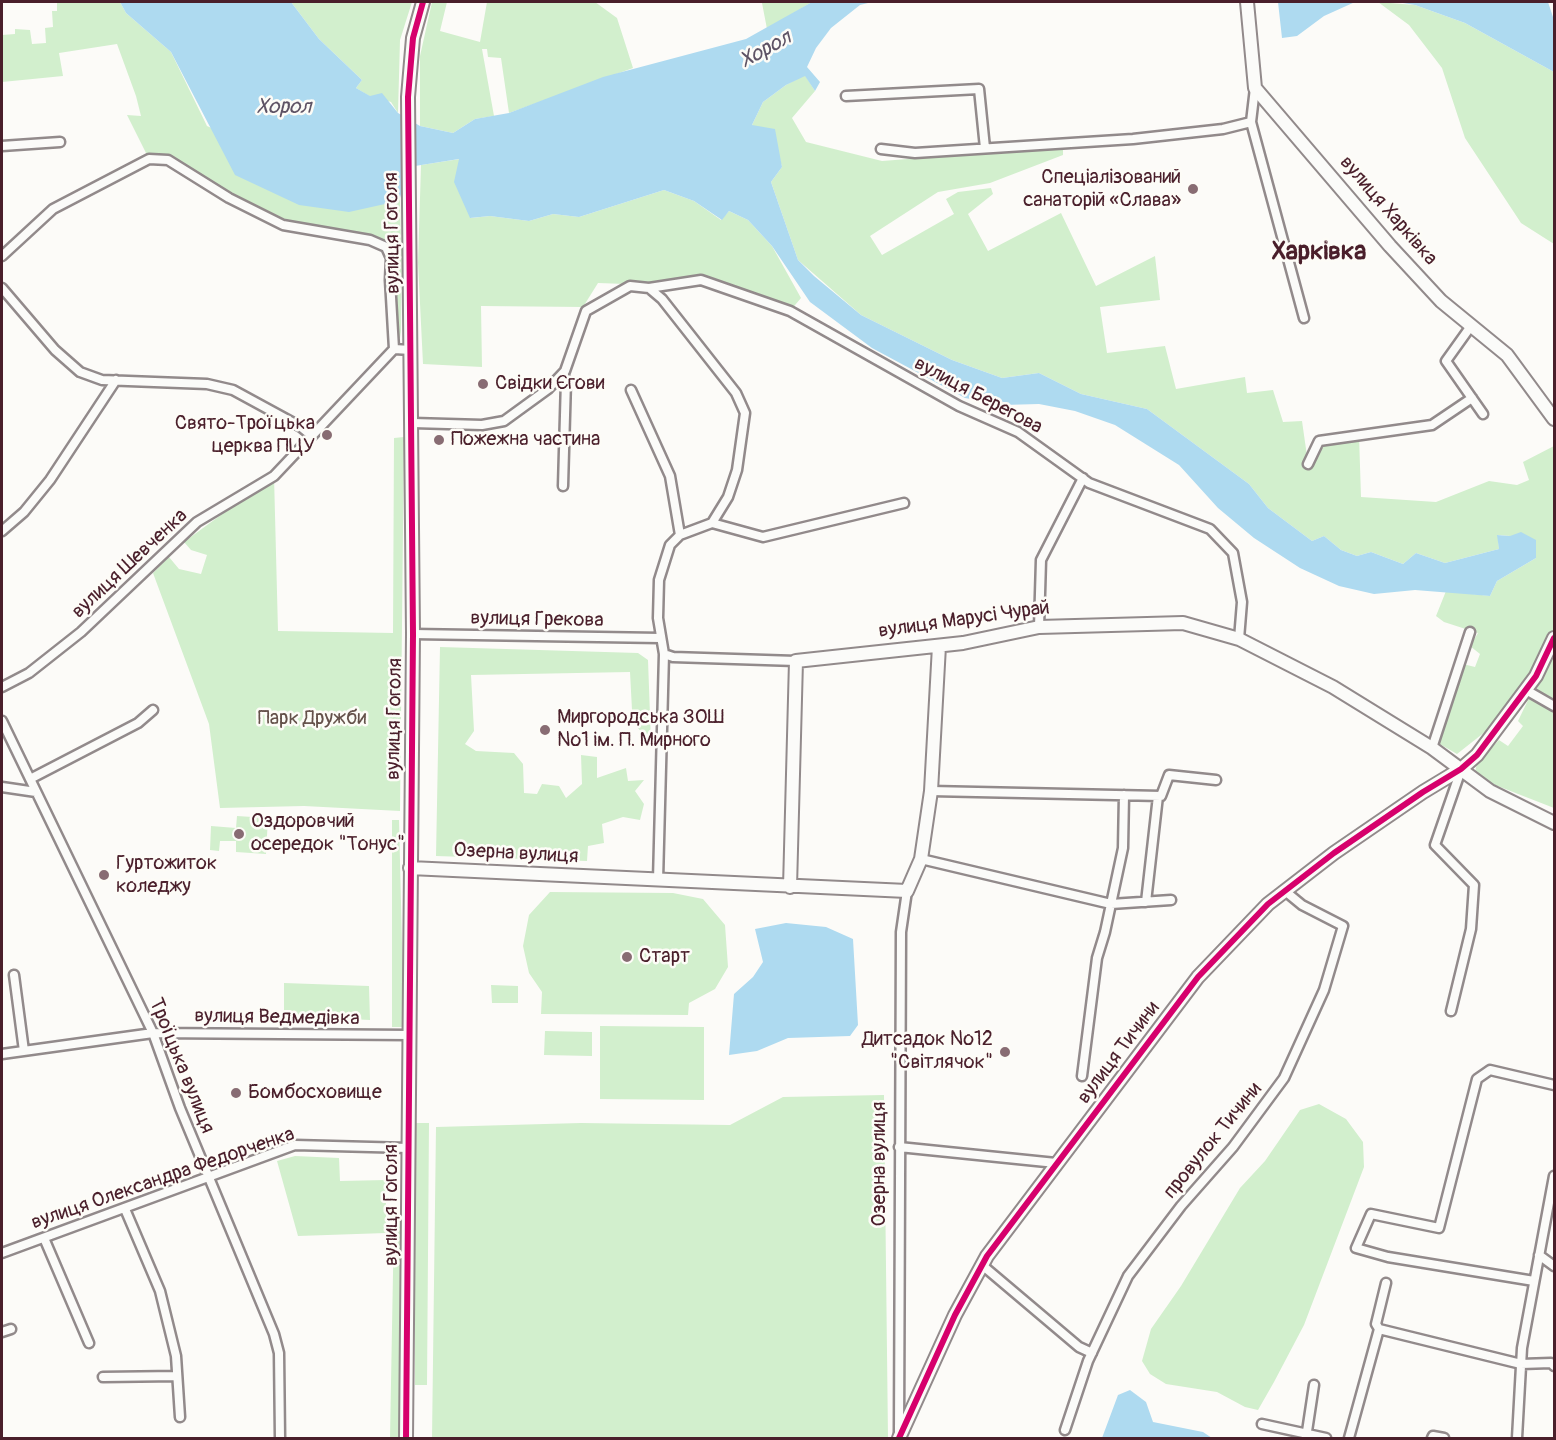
<!DOCTYPE html>
<meta charset="utf-8">
<style>
body{margin:0}
#map{position:relative;width:1556px;height:1440px;overflow:hidden;background:#fcfbf8;font-family:Pangolin,sans-serif}
canvas{display:block}
.frame{position:absolute;inset:0;border:3px solid #4a1f2b;pointer-events:none}
</style>
<div id="map">
<canvas width="1556" height="1440"></canvas>
<div class="frame"></div>
</div>
<script>
const g = document.querySelector('canvas').getContext('2d');
g.lineJoin = 'round';
function fillPath(path, color) { g.fillStyle = color; g.fill(path, 'evenodd'); }
const shape = rows => new Path2D(rows.map(r => 'M' + r).join(''));
function trace(path, color, width, dash) { g.strokeStyle = color; g.lineWidth = width; g.lineCap = dash ? 'butt' : 'round'; g.setLineDash(dash || []); g.stroke(path); }
function drawText(font, color, halo, rows, align = 'center') {
  g.font = font + ' Pangolin,sans-serif'; g.lineWidth = 5; g.setLineDash([]); g.textBaseline = 'middle'; g.strokeStyle = halo; g.fillStyle = color; for (const [text, x, y, turn = 0] of rows) {
    g.save(); g.translate(x, y); g.rotate((+turn || 0) * Math.PI / 180); g.textAlign = isNaN(turn) ? turn : align; if (halo) g.strokeText(text, 0, 0); g.fillText(text, 0, 0); g.restore();
  }
}
fillPath(shape([
 [57,2,120,2,126,13,171,52,207,126,385,204,400,198,401,246,386,247,283,225,168,160,149,159,127,115,141,116,136,96,117,44,59,53,63,76,2,82,2,35,15,34,15,29,30,30,32,44,46,43,45,28,53,27,52,11,57,11],
 [291,2,412,2,400,40,398,113,391,102,371,97,356,88,362,80,319,39],
 [432,2,447,2,440,31,480,42,487,2,595,2,617,18,633,68,509,113,501,58,488,57,487,49,482,49,494,116,475,119,453,133,420,126,420,56],
 [765,2,812,2,767,29,762,3],
 [1378,2,1415,5,1465,23,1554,72,1554,244,1521,223,1465,138,1442,68,1409,25],
 [805,75,815,91,792,118,806,142,882,161,1063,147,1063,155,990,183,938,192,870,236,882,255,954,214,946,199,958,192,991,188,993,194,968,214,988,251,1061,213,1096,286,1155,256,1160,300,1100,307,1107,353,1165,346,1176,389,1245,377,1247,393,1273,390,1283,422,1302,421,1308,463,1319,441,1359,435,1361,497,1436,502,1489,481,1517,485,1529,480,1523,462,1554,446,1554,638,1495,724,1457,754,1438,743,1463,664,1475,667,1480,654,1470,646,1478,633,1444,622,1436,616,1446,591,1490,596,1497,581,1536,558,1510,536,1498,535,1499,549,1445,563,1416,553,1403,564,1371,552,1357,556,1341,550,1324,536,1312,541,1268,508,1249,484,1147,409,1081,394,1039,373,1002,378,952,360,861,315,798,260,771,182,782,167,778,153,752,125,763,102,786,85],
 [460,159,471,218,490,216,529,221,553,214,579,217,664,190,694,201,721,220,729,211,748,220,772,246,801,298,790,311,701,280,653,285,598,283,583,307,481,306,482,367,423,364,418,263,421,165],
 [402,248,401,331,400,338,396,338,392,249],
 [404,437,400,811,304,806,220,808,209,724,153,573,169,557,179,569,201,574,207,555,191,550,184,542,274,476,278,631,393,633,394,438],
 [440,647,638,653,648,660,651,743,637,727,632,710,630,672,471,675,474,731,465,744,476,751,514,753,523,764,524,793,537,794,542,784,559,786,566,798,582,784,581,755,597,757,597,778,626,768,628,781,644,780,635,791,644,804,640,820,623,817,602,824,604,843,588,846,587,861,436,856],
 [1554,648,1554,701,1544,698,1533,688],
 [1530,696,1554,713,1554,808,1490,783,1475,772,1477,763,1499,740,1508,746,1523,726,1518,721],
 [237,816,268,818,266,854,236,852,236,841,220,841,219,851,210,850,211,826,236,828],
 [392,820,399,820,404,1027,392,1027],
 [550,892,673,893,703,899,725,925,728,967,715,989,689,1003,688,1015,541,1014,542,992,529,973,523,946,529,915],
 [284,983,369,986,370,1020,284,1016],
 [491,985,518,986,518,1003,492,1003],
 [600,1026,704,1027,704,1100,600,1099],
 [545,1031,592,1032,592,1056,544,1055],
 [884,1095,888,1438,432,1438,436,1127,581,1123,730,1125,783,1097],
 [1319,1104,1346,1119,1363,1142,1364,1167,1304,1325,1274,1382,1258,1410,1245,1407,1217,1392,1166,1384,1150,1374,1142,1361,1151,1329,1181,1286,1240,1188,1265,1161,1300,1110],
 [415,1123,429,1123,427,1385,415,1385],
 [295,1156,339,1158,340,1181,386,1180,386,1233,298,1236,277,1161],
 [394,1218,402,1219,400,1438,390,1438]
]), '#d2efcd');
fillPath(shape([
 [120,2,291,2,319,39,362,80,356,88,370,96,382,93,398,113,420,126,453,133,475,119,509,113,603,77,746,39,812,2,872,2,860,5,831,28,816,48,807,67,820,82,815,91,805,76,786,85,763,102,752,125,775,129,782,167,771,182,798,260,814,276,861,315,952,360,1002,378,1039,373,1081,394,1147,409,1249,484,1268,508,1312,541,1324,536,1341,550,1357,556,1371,552,1403,564,1416,553,1445,563,1499,549,1497,535,1510,536,1521,532,1536,540,1536,558,1497,581,1490,596,1415,590,1374,594,1339,586,1300,568,1254,538,1218,508,1179,465,1115,425,1075,411,1039,404,1003,405,965,398,872,348,810,302,772,246,748,220,729,211,722,220,694,201,664,190,579,217,553,214,529,221,490,216,470,218,454,182,459,159,415,166,405,179,400,198,385,204,349,212,299,205,235,175,171,52,126,13],
 [1278,2,1355,2,1324,16,1297,36,1282,38],
 [1397,2,1548,2,1554,20,1554,72,1465,23,1415,5],
 [786,923,826,927,853,939,858,1025,850,1036,788,1038,757,1051,729,1055,734,994,753,977,763,962,755,929],
 [1130,1390,1146,1402,1153,1422,1203,1432,1212,1438,1102,1438,1118,1395]
]), '#aedaf0');
const street = shape([
 [1255,88,1251,122,1304,318],
 [846,96,979,89,985,148],
 [2,146,60,142],
 [881,149,915,153,1133,139,1223,129,1251,122],
 [2,256,53,209,149,159,168,160,229,198,283,225,370,240,386,247,391,258,390,280,394,349],
 [2,288,55,350,80,372,102,380,207,384,233,390,301,427,312,436],
 [649,288,701,280,790,311,959,406,1018,432,1089,483,1210,529,1233,553,1242,602,1239,639],
 [1471,326,1446,361,1483,414],
 [563,374,566,380,563,486],
 [631,390,670,476,680,535],
 [413,423,482,425,504,421,548,389,565,371,586,311,630,286,649,288,662,299,736,393,745,413,737,470,728,497,712,523,680,535,670,545,659,580,658,618,664,654,658,880],
 [1308,464,1319,441,1432,425,1472,398],
 [712,523,763,537,904,503],
 [2,531,24,512,50,480,116,380],
 [1039,627,1041,560,1083,478],
 [413,634,660,638],
 [664,654,673,657,796,661],
 [2,687,29,673,81,632,197,522,274,476,394,349,411,350],
 [1526,690,1554,706],
 [2,721,153,1033,180,1108,274,1334,279,1353,280,1438],
 [1432,748,1470,632],
 [30,779,138,723,153,710],
 [2,787,36,792],
 [931,791,1161,796,1169,775,1216,780],
 [921,859,1111,904,1171,900],
 [1146,902,1158,796],
 [14,975,24,1051],
 [1451,1011,1471,929,1474,885,1435,845,1461,770],
 [2,1054,153,1033,410,1035],
 [1082,1076,1097,958,1105,932,1123,848,1124,795],
 [899,1147,1056,1163],
 [125,1209,160,1291,176,1356,180,1417],
 [44,1238,89,1343],
 [2,1253,295,1145,409,1148],
 [1539,1255,1554,1266],
 [982,1265,1079,1347,1092,1353],
 [1534,1281,1388,1257,1356,1248,1371,1214,1439,1228,1477,1079,1490,1070,1554,1085],
 [1379,1329,1376,1324,1386,1283],
 [2,1332,11,1329],
 [103,1377,177,1376],
 [1262,1424,1326,1438],
 [1065,1430,1088,1361,1128,1276,1181,1206,1233,1147,1284,1078,1324,990,1343,926,1302,905,1285,891],
 [899,1434,901,932,907,891],
 [1306,1438,1314,1385],
 [1349,1438,1379,1329,1521,1364,1551,1363,1554,1366],
 [1432,1438,1433,1436,1444,1438],
 [1517,1438,1522,1348,1554,1176]
]);
const secondary = shape([
 [1247,2,1255,88,1390,246,1441,301,1507,355,1554,419],
 [410,868,907,891,921,859,931,791,939,646],
 [790,887,796,661,963,643,1039,627,1183,623,1239,639,1333,687,1432,748,1490,791,1554,823],
 [406,1438,413,634,408,97,413,38,423,2],
 [899,1438,955,1315,987,1256,1198,977,1268,904,1334,853,1423,792,1461,769,1477,755,1536,676,1554,638]
]);
trace(street, '#928a8b', 13);
trace(secondary, '#928a8b', 16);
trace(street, '#fbfbf9', 8);
trace(secondary, '#fbfbf9', 12);
trace(shape([
 [406,1438,413,634,408,97,413,38,423,2],
 [899,1438,955,1315,987,1256,1198,977,1268,904,1334,853,1423,792,1461,769,1477,755,1536,676,1554,638]
]), '#d6006c', 6);
for (const [x, y, r, color] of [
 [1193,189,6,"#886c73"],
 [483,384,6,"#886c73"],
 [327,435,6,"#886c73"],
 [439,440,6,"#886c73"],
 [545,730,6,"#886c73"],
 [239,834,6,"#886c73"],
 [104,875,6,"#886c73"],
 [627,957,6,"#886c73"],
 [1005,1052,6,"#886c73"],
 [236,1093,6,"#886c73"]
]) { const dot = new Path2D(); dot.arc(x, y, r, 0, 2 * Math.PI); g.fillStyle = color; g.fill(dot); trace(dot, '#fdfcf7', 2); }
drawText('20px', '#4a1f2b', '#fdfcf7', [
 ["Спеціалізований",1181,178,"right"],
 ["санаторій «Слава»",1181,201,"right"],
 ["Свідки Єгови",495,384],
 ["Свято-Троїцька",315,424,"right"],
 ["церква ПЦУ",315,447,"right"],
 ["Пожежна частина",451,440],
 ["Миргородська ЗОШ",557,718],
 ["№1 ім. П. Мирного",557,741],
 ["Оздоровчий",251,822],
 ["осередок \"Тонус\"",251,845],
 ["Гуртожиток",116,864],
 ["коледжу",116,887],
 ["Старт",639,957],
 ["Дитсадок №12",993,1040,"right"],
 ["\"Світлячок\"",993,1063,"right"],
 ["Бомбосховище",248,1093]
], 'left');
drawText('20px', '#4a1f2b', '#fdfcf7', [
 ["вулиця Харківка",1388,211,49],
 ["вулиця Гоголя",393,233,-91],
 ["вулиця Берегова",978,396,28],
 ["вулиця Шевченка",130,564,-43],
 ["вулиця Грекова",537,620,1],
 ["вулиця Марусі Чурай",964,620,-8],
 ["вулиця Гоголя",395,719,-89],
 ["Озерна вулиця",516,854,3],
 ["вулиця Ведмедівка",277,1018,1],
 ["вулиця Тичини",1119,1053,-53],
 ["Троїцька вулиця",181,1066,68],
 ["провулок Тичини",1213,1141,-51],
 ["Озерна вулиця",880,1164,-90],
 ["вулиця Олександра Федорченка",163,1179,-19],
 ["вулиця Гоголя",392,1205,-90]
]);
drawText('20px', '#64514a', '#fdfcf7', [
 ["Парк Дружби",312,719]
]);
drawText('italic 21px', '#5e5365', '#fdfcf7', [
 ["Хорол",766,50,-29],
 ["Хорол",284,108]
]);
drawText('bold 26px', '#4a1f2b', '#fdfcf7', [
 ["Харківка",1319,252]
]);
</script>
